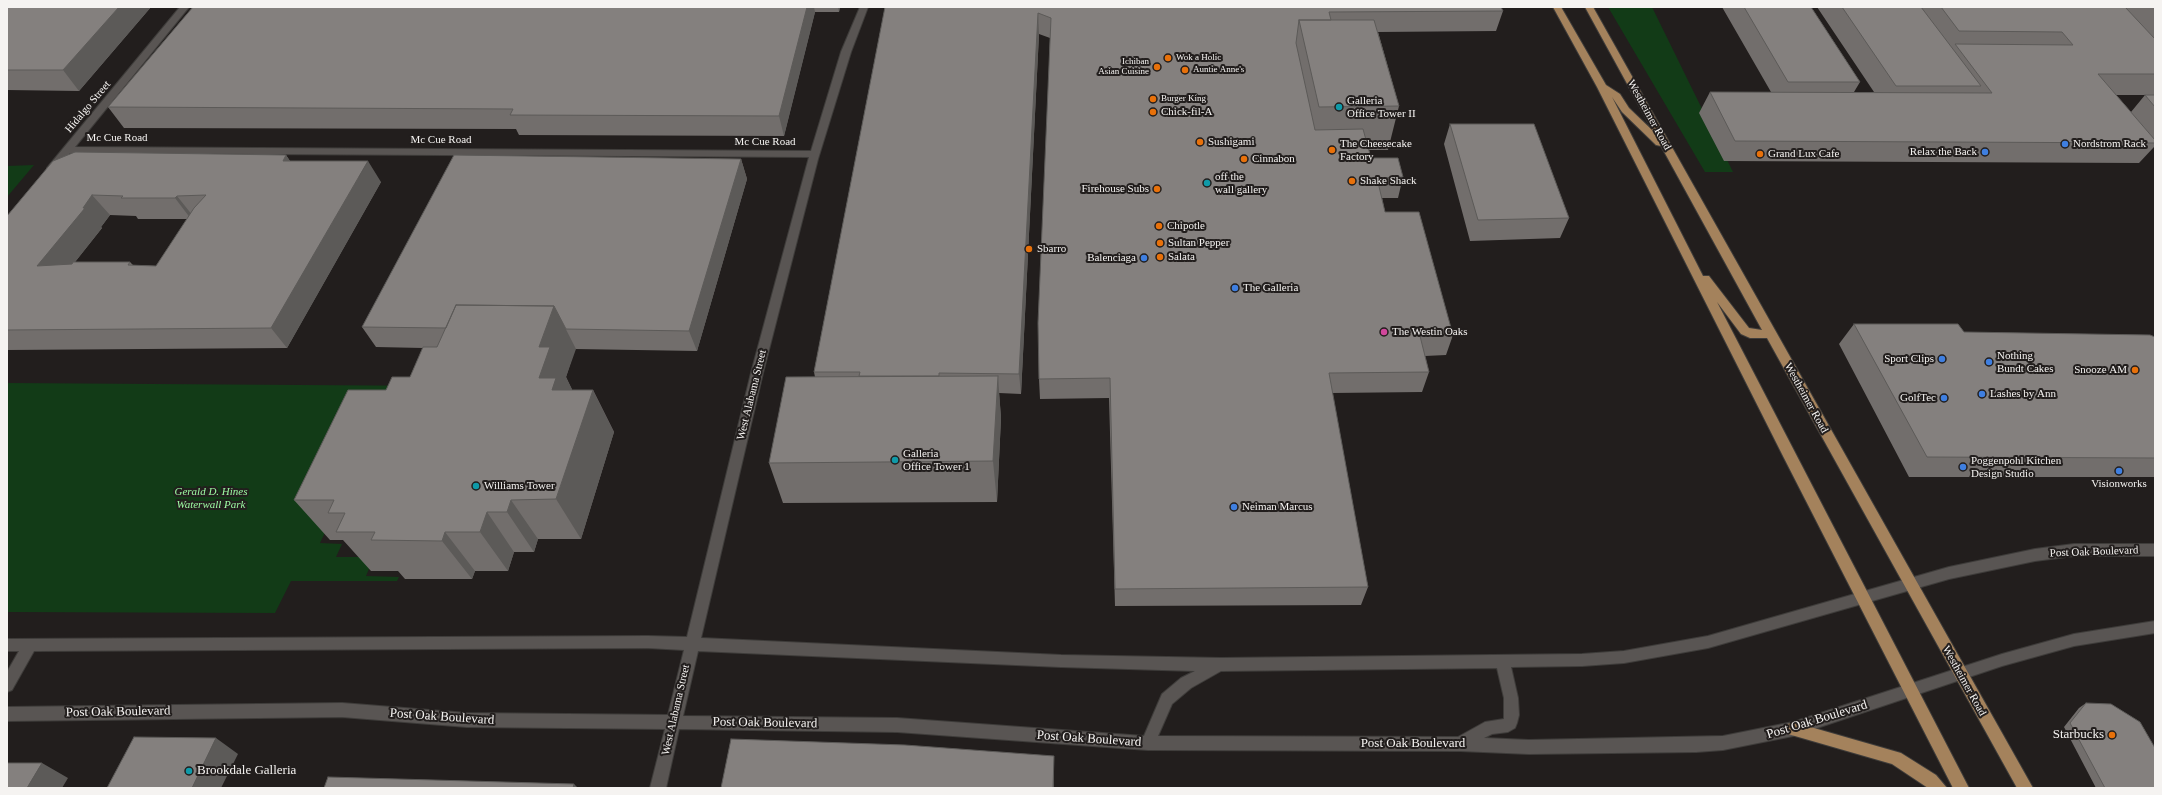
<!DOCTYPE html>
<style>
body{margin:0}
#map{position:relative;width:2162px;height:795px;overflow:hidden;background:#221e1d;font-family:"Times New Roman",serif}
canvas{display:block}
.frame{position:absolute;inset:0;border:8px solid #f5f3f1;pointer-events:none}
</style>
<div id="map">
<canvas width="2162" height="795"></canvas>
<div class="frame"></div>
</div>
<script>
const g = document.querySelector('canvas').getContext('2d');
g.lineJoin = 'round';
function fillPath(path, color) { g.fillStyle = color; g.fill(path, 'evenodd'); }
const shape = rows => new Path2D(rows.map(r => 'M' + r).join(''));
function trace(path, color, width, dash) { g.strokeStyle = color; g.lineWidth = width; g.lineCap = dash ? 'butt' : 'round'; g.setLineDash(dash || []); g.stroke(path); }
function drawText(font, color, halo, rows, align = 'center') {
  g.font = font + ' "Times New Roman",serif'; g.lineWidth = 4; g.setLineDash([]); g.textBaseline = 'middle'; g.strokeStyle = halo; g.fillStyle = color; for (const [text, x, y, turn = 0] of rows) {
    g.save(); g.translate(x, y); g.rotate((+turn || 0) * Math.PI / 180); g.textAlign = isNaN(turn) ? turn : align; if (halo) g.strokeText(text, 0, 0); g.fillText(text, 0, 0); g.restore();
  }
}
fillPath(shape([
 [1608,7,1652,7,1733,172,1705,172],
 [34,165,7,197,7,166],
 [7,383,449,386,375,428,320,543,342,544,336,557,374,557,366,576,399,577,397,581,291,581,275,613,7,612]
]), '#123b17');
const secondary = shape([
 [180,7,189,7,75,147,811,151,841,52,860,7,868,7,851,52,818,159,763,373,701,638,1061,655,1221,658,1582,654,1624,651,1708,636,1949,567,2035,549,2074,544,2155,544,2155,556,2074,556,2035,561,1949,579,1708,648,1624,663,1582,666,1511,667,1518,698,1519,715,1517,723,1515,728,1508,732,1492,734,1484,738,1529,740,1723,736,1793,722,2002,654,2074,634,2155,621,2155,633,2074,646,2002,666,1793,736,1723,750,1696,752,1529,754,1460,751,1148,750,897,732,679,729,666,788,650,788,665,729,467,727,342,717,7,721,7,707,342,703,467,713,668,715,684,650,648,648,34,651,12,690,7,692,7,672,19,651,7,651,7,639,648,636,687,637,751,373,809,157,70,153,55,172,47,172,47,168,180,7],
 [698,651,1061,667,1195,671,1181,678,1162,694,1144,736,897,718,683,716,698,651],
 [1497,668,1504,698,1504,719,1485,722,1458,737,1158,736,1172,704,1191,688,1221,671,1497,668]
]);
const primary = shape([
 [1553,7,1561,7,1606,85,1620,94,1629,108,1653,131,1585,7,1593,7,2033,788,2017,788,1767,338,1750,338,1741,334,1717,302,1969,788,1953,788,1784,458,1597,87,1553,7],
 [1612,97,1622,112,1656,145,1661,146,1762,330,1749,328,1709,276,1703,276,1612,97],
 [1793,722,1901,753,1936,775,1947,788,1928,788,1892,764,1788,734,1786,729,1788,724,1793,722]
]);
trace(secondary, '#3e3c3a', 2);
trace(primary, '#3e3c3a', 2);
fillPath(secondary, '#595553');
fillPath(primary, '#a4825c');
fillPath(shape([
 [7,7,151,7,79,91,7,90],
 [193,7,840,7,839,12,815,12,784,136,519,135,516,129,124,128,108,107],
 [885,7,1503,11,1496,31,1378,32,1399,106,1388,150,1369,150,1371,158,1403,177,1398,198,1382,198,1385,212,1453,335,1446,355,1425,356,1429,372,1422,392,1332,393,1368,587,1361,605,1115,606,1109,398,1040,399,1039,379,1050,38,1039,34,1021,394,999,393,1001,418,997,502,783,503,769,463,815,377,814,372],
 [1722,7,1811,7,1860,82,1854,92,1874,92,1817,7,2155,7,2155,95,2116,95,2131,112,2145,95,2155,95,2155,149,2154,147,2139,163,1724,161,1699,113,1710,92,1771,92],
 [1450,124,1569,218,1560,238,1470,241,1444,144],
 [75,152,286,155,290,161,381,182,287,348,7,350,7,216],
 [110,215,136,216,138,219,188,219,156,266,133,265,130,262,75,262,102,228,101,227],
 [741,159,747,179,697,351,575,349,566,377,572,390,593,390,614,432,581,539,538,539,534,552,514,552,508,571,475,571,472,579,405,579,398,571,371,571,343,540,330,540,294,500,386,390,410,377,423,348,376,347,362,327],
 [1854,324,1964,332,2155,337,2155,477,1909,477,1839,344],
 [2086,703,2155,788,2096,788,2064,727,2079,708]
]), '#726e6c');
fillPath(shape([
 [119,7,151,7,79,91,63,70],
 [807,7,814,7,815,12,784,136,779,116],
 [838,7,840,7,839,12],
 [1038,13,1039,34,1021,394,1019,374],
 [286,155,300,176,283,161],
 [741,159,747,179,697,351,689,331],
 [368,161,381,182,287,348,271,328],
 [92,195,110,215,101,227,102,228,56,286,37,266],
 [177,196,193,216,191,219,175,198],
 [554,306,576,349,566,377,572,389,568,401,574,432,539,378,539,347],
 [998,376,1001,418,997,502,993,461],
 [593,390,614,432,581,539,556,499],
 [511,500,538,539,534,552,507,512],
 [487,512,514,552,508,571,480,532],
 [445,532,475,571,472,579,442,541],
 [216,738,238,754,221,788,192,788],
 [1054,756,1054,788,1053,788],
 [42,763,68,778,62,788,27,788],
 [574,784,578,788,573,788]
]), '#5c5a58');
const building = shape([
 [7,7,119,7,63,70,7,70,7,7],
 [193,7,807,7,779,116,510,115,513,109,108,107,193,7],
 [885,7,1501,7,1503,11,1329,12,1331,20,1299,20,1296,43,1315,130,1363,129,1371,158,1398,158,1403,177,1377,178,1385,212,1419,212,1453,335,1420,336,1429,372,1329,373,1368,587,1115,589,1110,378,1039,379,1038,323,1051,18,1038,13,1019,374,939,373,939,376,859,376,860,372,814,372,885,7],
 [1744,7,1811,7,1860,82,1788,82,1744,7],
 [1842,7,1921,7,1981,86,1896,86,1842,7],
 [1941,7,2125,7,2155,39,2155,74,2098,74,2155,140,2155,143,1735,141,1710,92,1992,93,1955,44,2073,45,2062,32,1959,31,1941,7],
 [1299,20,1374,20,1399,106,1319,107,1299,20],
 [2145,95,2155,95,2155,107,2145,95],
 [1450,124,1534,124,1569,218,1478,220,1450,124],
 [75,152,286,155,283,161,368,161,271,328,7,330,7,216,53,161,75,152],
 [92,195,123,196,121,198,175,198,177,196,206,195,194,208,156,266,128,265,130,262,73,262,72,264,37,266,85,208,83,208,92,195],
 [454,155,741,159,689,331,566,329,554,306,456,305,446,328,362,327,454,155],
 [456,305,554,306,539,347,550,347,539,378,556,378,552,390,593,390,556,499,511,500,507,512,487,512,480,532,445,532,442,541,371,540,375,532,336,532,345,513,328,513,334,500,294,500,348,390,386,390,392,377,410,377,423,347,437,347,456,305],
 [1854,324,1958,324,1964,332,2150,335,2155,337,2155,458,1927,457,1854,324],
 [998,376,993,461,769,463,786,377,998,376],
 [2086,703,2111,704,2140,722,2155,748,2155,788,2105,788,2070,723,2086,703],
 [134,737,216,738,192,788,107,788,134,737],
 [731,739,905,745,1054,756,1053,788,1070,788,721,788,731,739],
 [7,763,42,763,27,788,7,788,7,763],
 [328,777,574,784,573,788,324,788,328,777]
]);
fillPath(building, '#84807e');
trace(building, '#5c5a58', 1);
for (const [x, y, r, color] of [
 [1168,58,4,"#e8710a"],
 [1157,67,4,"#e8710a"],
 [1185,70,4,"#e8710a"],
 [1153,99,4,"#e8710a"],
 [1339,107,4,"#0f9aa8"],
 [1153,112,4,"#e8710a"],
 [1200,142,4,"#e8710a"],
 [2065,144,4,"#3f7fe0"],
 [1332,150,4,"#e8710a"],
 [1985,152,4,"#3f7fe0"],
 [1760,154,4,"#e8710a"],
 [1244,159,4,"#e8710a"],
 [1352,181,4,"#e8710a"],
 [1207,183,4,"#0f9aa8"],
 [1157,189,4,"#e8710a"],
 [1159,226,4,"#e8710a"],
 [1160,243,4,"#e8710a"],
 [1029,249,4,"#e8710a"],
 [1160,257,4,"#e8710a"],
 [1144,258,4,"#3f7fe0"],
 [1235,288,4,"#3f7fe0"],
 [1384,332,4,"#d1479c"],
 [1942,359,4,"#3f7fe0"],
 [1989,362,4,"#3f7fe0"],
 [2135,370,4,"#e8710a"],
 [1982,394,4,"#3f7fe0"],
 [1944,398,4,"#3f7fe0"],
 [895,460,4,"#0f9aa8"],
 [1963,467,4,"#3f7fe0"],
 [2119,471,4,"#3f7fe0"],
 [476,486,4,"#0f9aa8"],
 [1234,507,4,"#3f7fe0"],
 [2112,735,4,"#e8710a"],
 [189,771,4,"#0f9aa8"]
]) { const dot = new Path2D(); dot.arc(x, y, r, 0, 2 * Math.PI); g.fillStyle = color; g.fill(dot); trace(dot, '#221e1d', 1.5); }
drawText('9px', '#f5f3f1', '#221e1d', [
 ["Wok a Holic",1176,58],
 ["Ichiban",1149,62,"right"],
 ["Asian Cuisine",1149,72,"right"],
 ["Auntie Anne's",1193,70],
 ["Burger King",1161,99]
], 'left');
drawText('11px', '#f5f3f1', '#221e1d', [
 ["Galleria",1347,101],
 ["Office Tower II",1347,114],
 ["Chick-fil-A",1161,112],
 ["Sushigami",1208,142],
 ["The Cheesecake",1340,144],
 ["Factory",1340,157],
 ["Nordstrom Rack",2073,144],
 ["Relax the Back",1977,152,"right"],
 ["Grand Lux Cafe",1768,154],
 ["Cinnabon",1252,159],
 ["off the",1215,177],
 ["wall gallery",1215,190],
 ["Shake Shack",1360,181],
 ["Firehouse Subs",1149,189,"right"],
 ["Chipotle",1167,226],
 ["Sultan Pepper",1168,243],
 ["Sbarro",1037,249],
 ["Salata",1168,257],
 ["Balenciaga",1136,258,"right"],
 ["The Galleria",1243,288],
 ["The Westin Oaks",1392,332],
 ["Nothing",1997,356],
 ["Bundt Cakes",1997,369],
 ["Sport Clips",1934,359,"right"],
 ["Snooze AM",2127,370,"right"],
 ["Lashes by Ann",1990,394],
 ["GolfTec",1936,398,"right"],
 ["Galleria",903,454],
 ["Office Tower 1",903,467],
 ["Poggenpohl Kitchen",1971,461],
 ["Design Studio",1971,474],
 ["Visionworks",2119,484,"center"],
 ["Williams Tower",484,486],
 ["Neiman Marcus",1242,507]
], 'left');
drawText('11px', '#f5f3f1', '#221e1d', [
 ["Hidalgo Street",88,107,-50],
 ["Westheimer Road",1649,115,61],
 ["Mc Cue Road",117,138],
 ["Mc Cue Road",441,140],
 ["Mc Cue Road",765,142],
 ["West Alabama Street",752,395,-76],
 ["Westheimer Road",1806,398,61],
 ["Post Oak Boulevard",2094,552,-2],
 ["Westheimer Road",1964,681,61],
 ["West Alabama Street",676,710,-77]
]);
drawText('italic 11px', '#9cf9a2', '#221e1d', [
 ["Gerald D. Hines",211,492],
 ["Waterwall Park",211,505]
]);
drawText('13px', '#f5f3f1', '#221e1d', [
 ["Post Oak Boulevard",118,712,-1],
 ["Post Oak Boulevard",442,717,4],
 ["Post Oak Boulevard",1817,720,-17],
 ["Post Oak Boulevard",765,723,1],
 ["Post Oak Boulevard",1089,739,4],
 ["Post Oak Boulevard",1413,744]
]);
drawText('13px', '#f5f3f1', '#221e1d', [
 ["Starbucks",2104,735],
 ["Brookdale Galleria",197,771,"left"]
], 'right');
</script>
